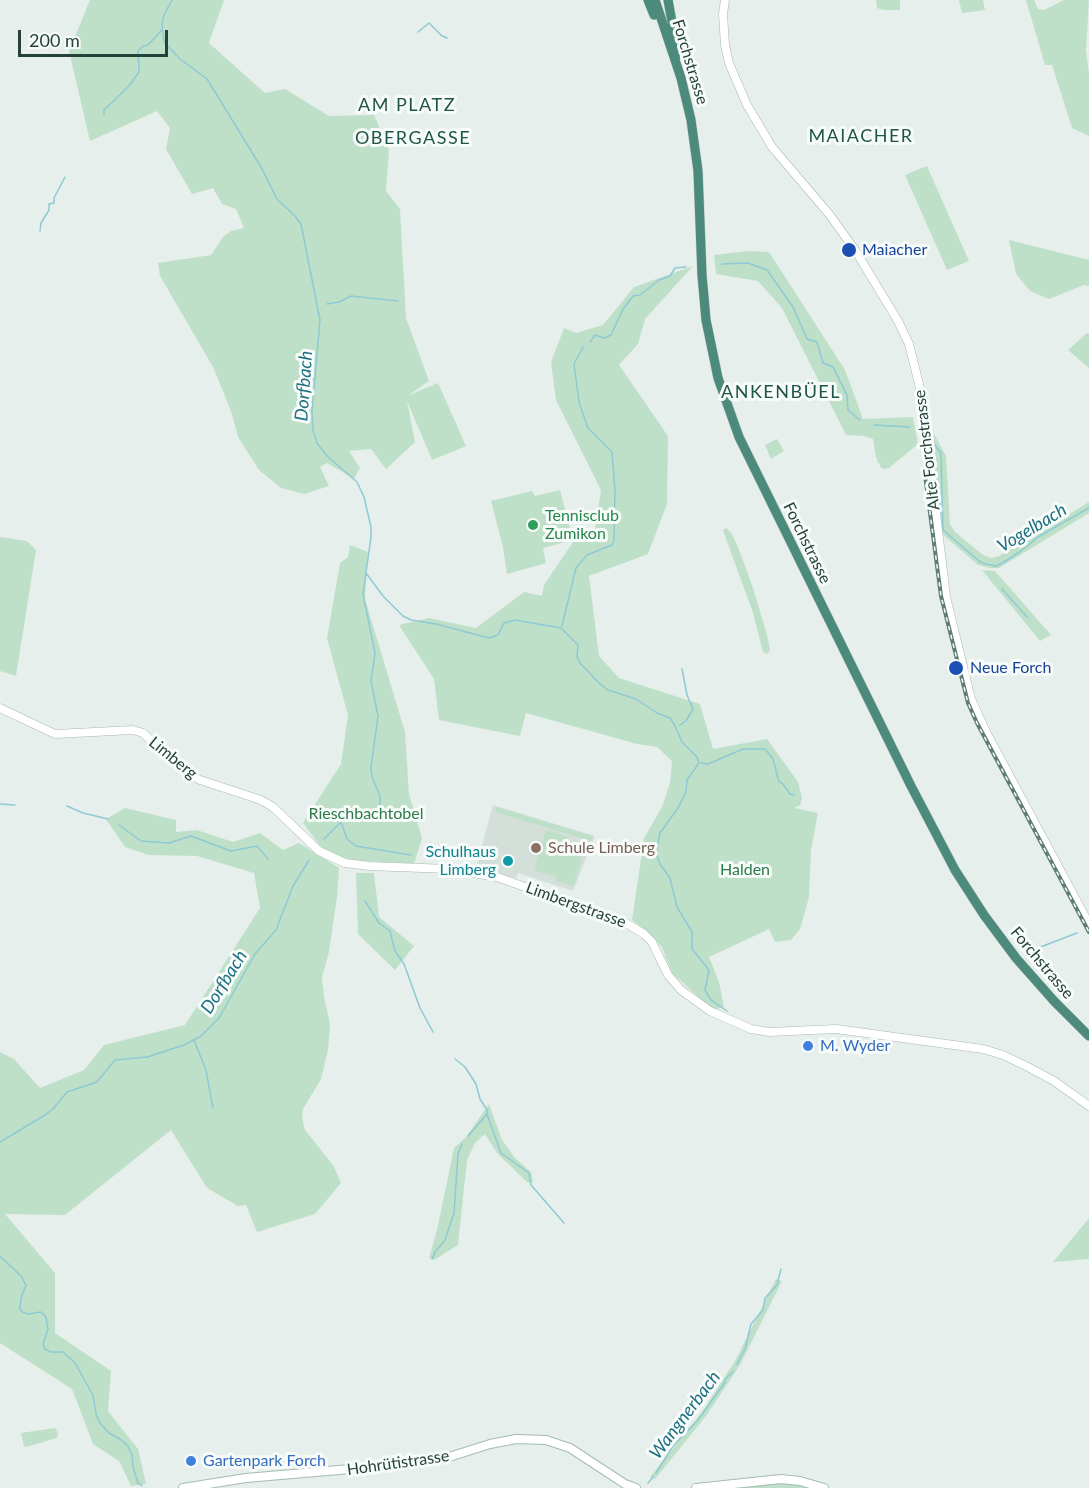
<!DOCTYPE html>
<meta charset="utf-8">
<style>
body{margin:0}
#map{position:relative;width:1089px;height:1488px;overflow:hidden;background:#e6efeb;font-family:Lato,sans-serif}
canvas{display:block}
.scale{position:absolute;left:18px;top:30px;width:150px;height:27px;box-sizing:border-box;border:3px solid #24423a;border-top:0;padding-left:8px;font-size:18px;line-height:21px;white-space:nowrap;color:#24423a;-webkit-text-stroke:4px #f7fbf9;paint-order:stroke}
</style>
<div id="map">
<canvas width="1089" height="1488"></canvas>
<div class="scale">200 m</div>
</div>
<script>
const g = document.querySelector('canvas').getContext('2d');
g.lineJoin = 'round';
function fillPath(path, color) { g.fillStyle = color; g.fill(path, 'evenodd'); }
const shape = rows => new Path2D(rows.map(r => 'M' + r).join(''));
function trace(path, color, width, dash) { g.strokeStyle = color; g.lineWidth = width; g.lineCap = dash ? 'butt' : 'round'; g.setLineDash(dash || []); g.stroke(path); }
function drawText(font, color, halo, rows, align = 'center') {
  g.font = font + ' Lato,sans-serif'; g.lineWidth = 6; g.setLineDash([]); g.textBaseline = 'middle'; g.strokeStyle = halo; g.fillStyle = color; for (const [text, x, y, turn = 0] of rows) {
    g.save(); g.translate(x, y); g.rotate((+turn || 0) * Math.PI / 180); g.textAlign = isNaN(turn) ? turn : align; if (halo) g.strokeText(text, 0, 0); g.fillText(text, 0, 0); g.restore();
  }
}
fillPath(shape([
 [493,805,595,836,573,891,518,873,516,878,476,868]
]), '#d4dfda');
fillPath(shape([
 [90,0,224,0,209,43,265,93,285,89,329,116,374,115,389,150,386,191,400,209,406,318,429,381,409,395,438,383,466,446,432,460,407,401,415,442,386,469,371,449,349,451,360,468,354,479,327,463,320,467,329,486,304,494,281,488,259,470,238,437,231,411,213,367,160,276,158,263,211,255,223,237,231,231,244,228,236,209,222,204,213,188,192,194,166,149,170,128,157,111,90,141,69,51],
 [876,0,900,0,900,10,883,10,877,8],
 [959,0,983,0,985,10,962,13],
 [1026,0,1034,0,1038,9,1044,10,1064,0,1089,0,1086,50,1089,74,1089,136,1072,128,1052,65,1045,65],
 [927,166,969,261,947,270,905,175],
 [1009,240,1089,260,1089,286,1084,285,1049,299,1030,291,1016,274],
 [749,251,769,252,845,370,863,419,913,417,918,444,889,468,883,469,879,465,881,464,878,463,876,457,873,439,864,436,846,435,782,308,758,281,716,274,714,255],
 [693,266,645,319,638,344,619,365,668,436,667,504,648,554,589,576,599,656,619,678,700,704,713,749,767,739,798,782,802,798,800,805,794,808,818,813,811,850,809,897,800,929,791,940,775,942,769,929,709,957,719,982,724,1007,713,1010,672,973,662,947,648,933,632,920,644,838,662,807,670,783,672,761,657,747,637,744,526,713,520,736,439,720,434,679,399,625,429,618,476,628,524,592,542,596,544,585,573,542,595,528,601,490,556,400,551,362,564,328,576,333,603,325,634,287],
 [1087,333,1089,334,1089,368,1068,350],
 [932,430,946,456,950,524,955,532,983,555,991,558,999,556,1089,502,1089,513,999,568,990,568,978,565,941,533],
 [777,439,784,451,771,459,765,445],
 [560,490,573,540,543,548,546,563,507,574,503,547,491,501,532,491,535,496],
 [726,528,732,534,738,547,753,588,767,635,770,650,767,654,763,652,753,613,724,533,723,530],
 [0,537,27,541,36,550,16,676,0,671],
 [350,545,368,552,365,599,405,732,409,794,422,838,414,864,347,860,321,847,303,823,341,764,348,715,327,638,340,563,348,557],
 [982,570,995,571,1051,635,1040,641],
 [496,807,593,836,591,841,495,812],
 [125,808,176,820,176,832,197,830,233,842,260,833,283,850,299,843,339,868,337,897,329,952,322,977,324,997,330,1024,328,1050,321,1079,303,1109,302,1117,305,1130,333,1165,341,1183,315,1214,257,1232,246,1205,238,1206,207,1188,171,1130,65,1215,5,1214,55,1273,55,1333,111,1371,108,1411,138,1449,146,1484,131,1486,119,1461,93,1444,72,1389,0,1343,0,1052,14,1059,40,1088,84,1070,104,1045,185,1025,260,908,254,873,197,856,149,855,125,847,106,819],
 [546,830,567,836,566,841,585,847,574,886,555,881,556,876,534,870],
 [356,873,374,873,379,917,414,946,395,970,358,934],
 [489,1104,502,1140,515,1158,531,1172,533,1182,528,1183,497,1153,485,1134,475,1143,467,1160,458,1245,434,1260,429,1258,437,1230,454,1148,466,1137],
 [1089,1218,1089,1259,1053,1262],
 [776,1279,782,1281,740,1365,706,1416,655,1479,650,1477,702,1412,735,1361],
 [55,1428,58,1433,57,1438,26,1447,24,1446,21,1433],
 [770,1479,815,1488,695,1488]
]), '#bfe0c8');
trace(shape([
 [172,0,164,15,162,24,164,42,180,59,207,79,261,167,277,199,295,216,301,224,320,320,312,412,313,430,317,443,327,456,357,482,364,497,371,527,371,537,363,594,375,653,371,681,378,716,371,768,372,777,380,796,380,805,374,812,345,818,324,839],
 [418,32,429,23,442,36,447,38],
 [104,115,104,110,129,86,139,72,138,51,143,46,148,45,162,30],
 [40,231,41,223,49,210,49,204,54,203,54,198,65,177],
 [722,264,748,263,767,270,793,307,807,339,817,342,823,363,833,367,847,395,848,410,860,420],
 [327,304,339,302,351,296,398,301],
 [590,342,595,335,604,338,611,335,623,309,633,296,640,295,659,280,670,276,675,268,686,267],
 [874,425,910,427],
 [934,444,941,453,943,530,979,561,985,564,996,566,1004,562,1021,551,1038,537,1089,508],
 [366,573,383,596,403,616,411,620,436,624,489,638,498,635,504,623,515,620,561,628,578,645,577,657,580,663,600,684,608,690,636,699,657,713,670,718,674,724,682,742,697,757,699,763,687,780,686,792,678,808,660,833,656,854,660,864,670,878,677,907,692,932,692,949,709,970,705,990,711,1000,727,1011],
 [1002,589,1027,617],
 [562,626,576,568,587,555,612,545,614,541,615,490,612,452,588,428,579,402,574,364,583,347],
 [680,725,686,721,693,709,687,695,682,669],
 [701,763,708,764,743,749,765,749,773,759,779,782,782,783,790,794,794,795],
 [0,804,15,805],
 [67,806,83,813,108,819],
 [341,822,347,839,356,846,411,855],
 [119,825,141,841,169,843,191,836,231,851,257,846,268,859],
 [365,901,379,923,390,931,395,951,404,964,420,1008,433,1032],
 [1038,948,1077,933],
 [194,1040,206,1070,213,1108],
 [455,1059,465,1067,476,1084,480,1099,487,1110,487,1114,468,1136],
 [487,1114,501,1153,529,1173,531,1185,564,1223],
 [0,1142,45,1115,53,1109,67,1092,97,1082,115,1060,147,1057,184,1045,201,1036,219,1018,255,954,276,930,293,886,309,860],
 [0,1256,21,1276,26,1285,21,1298,20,1309,22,1312,28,1314,41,1312,46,1317,48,1329,43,1344,45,1349,51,1352,63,1352,75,1363,93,1395,96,1414,100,1423,109,1433,120,1439,128,1446,132,1455,133,1467,138,1483,142,1486],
 [432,1259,435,1252,445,1240,454,1213,458,1154,462,1144],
 [737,1364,745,1349,751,1324,763,1310,765,1298,777,1285,781,1269],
 [656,1473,673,1446,698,1420,725,1382,725,1379,733,1372],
 [648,1483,653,1477]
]), '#8ec9d4', 1.5);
const tertiary = shape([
 [725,0,723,14,725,45,729,63,747,105,772,147,829,214,855,250,898,321,909,344,922,396,946,597,971,699,986,732,1089,924],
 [0,708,55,734,133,730,143,733,186,773,200,780,261,800,273,807,319,851,345,863,369,866,449,869,497,877,626,923,644,934,652,942,668,975,681,990,710,1011,751,1029,769,1032,836,1029,983,1049,1003,1055,1028,1067,1054,1081,1089,1106]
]);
const secondary = shape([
 [183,1488,246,1478,420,1463,449,1457,490,1444,516,1439,546,1440,570,1448,625,1484,636,1488],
 [696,1488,781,1479,800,1481,824,1488]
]);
const trunk = shape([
 [648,0,654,15],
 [655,0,681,78,691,120,698,171,702,275,706,320,718,378,739,437,911,786,955,870,984,915,1016,958,1054,1001,1089,1036],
 [668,0,678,55]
]);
trace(tertiary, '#a8b8b2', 9);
trace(secondary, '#a4bbb3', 10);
trace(trunk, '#c2cac8', 10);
trace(tertiary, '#fff', 8);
trace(secondary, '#fff', 8);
trace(trunk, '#4c8a7c', 9);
const rail = shape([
 [925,475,941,596,968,703,977,723,1089,932]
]);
trace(rail, '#5f7d75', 4);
trace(rail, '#f7fbf9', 1.5, [4.5]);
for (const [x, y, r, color] of [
 [849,250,8,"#1a4fb4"],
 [533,525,6,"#2e9e5b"],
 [956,668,8,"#1a4fb4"],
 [536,848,6,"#8d6e63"],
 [508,861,6,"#0f9aa8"],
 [808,1046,6,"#3f7fe0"],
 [191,1461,6,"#3f7fe0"]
]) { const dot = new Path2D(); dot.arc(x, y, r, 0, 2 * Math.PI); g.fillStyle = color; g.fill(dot); trace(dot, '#f7fbf9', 2); }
drawText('16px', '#24423a', '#f7fbf9', [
 ["Forchstrasse",690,62,73],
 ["Alte Forchstrasse",927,450,-97],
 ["Forchstrasse",807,543,64],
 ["Limberg",173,758,39],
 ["Limbergstrasse",576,905,20],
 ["Forchstrasse",1042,963,50],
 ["Hohrütistrasse",398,1463,-8]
]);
drawText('16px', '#164399', '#f7fbf9', [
 ["Maiacher",862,250],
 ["Neue Forch",970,668]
], 'left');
drawText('16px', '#27864d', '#f7fbf9', [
 ["Tennisclub",545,516],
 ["Zumikon",545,534]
], 'left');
drawText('16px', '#2d7a4b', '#f7fbf9', [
 ["Rieschbachtobel",366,814],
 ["Halden",745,870]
]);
drawText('16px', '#785e54', '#f7fbf9', [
 ["Schule Limberg",548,848]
], 'left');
drawText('16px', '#0d838f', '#f7fbf9', [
 ["Schulhaus",496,852],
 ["Limberg",496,870]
], 'right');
drawText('16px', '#366cbe', '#f7fbf9', [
 ["M. Wyder",820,1046],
 ["Gartenpark Forch",203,1461]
], 'left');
g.letterSpacing = '1.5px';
drawText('18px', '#1f5548', '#f7fbf9', [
 ["AM PLATZ",407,105],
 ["MAIACHER",861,136],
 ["OBERGASSE",413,138],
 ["ANKENBÜEL",781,392]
]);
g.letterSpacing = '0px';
drawText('italic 18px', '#1c6f80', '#f7fbf9', [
 ["Dorfbach",304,386,-86],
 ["Vogelbach",1032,528,-31],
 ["Dorfbach",224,982,-58],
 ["Wangnerbach",685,1415,-53]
]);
</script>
